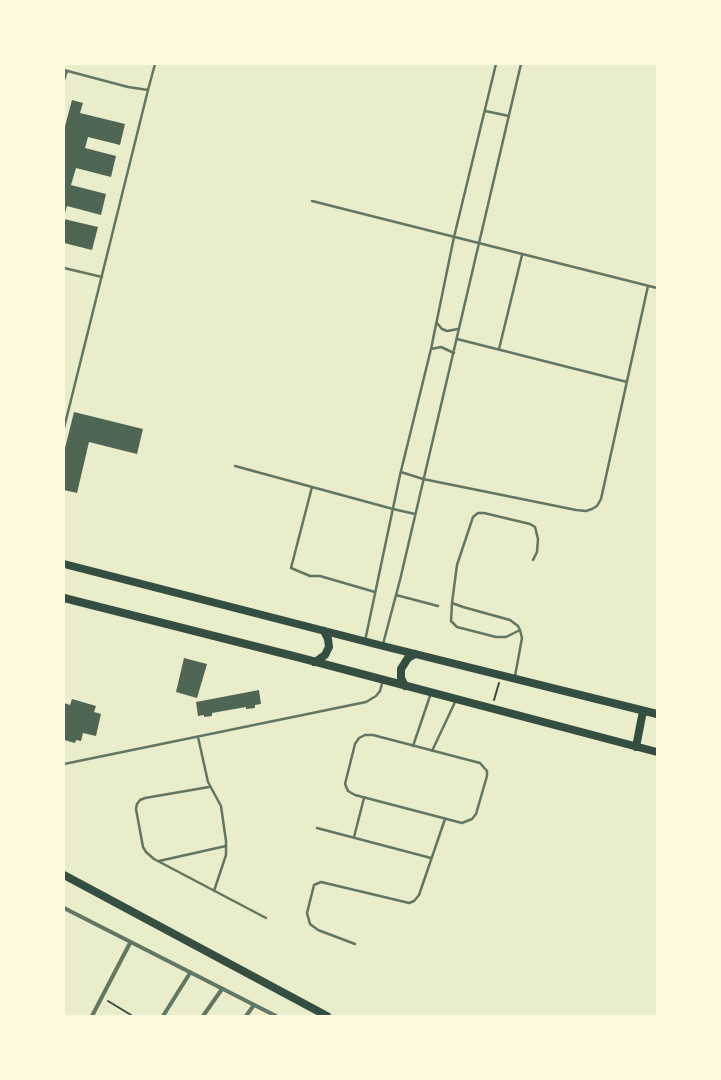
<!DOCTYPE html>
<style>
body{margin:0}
#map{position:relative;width:721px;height:1080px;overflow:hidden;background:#e9edc9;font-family:Lato,sans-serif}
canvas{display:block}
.frame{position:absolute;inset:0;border:65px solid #fefae0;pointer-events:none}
</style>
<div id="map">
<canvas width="721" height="1080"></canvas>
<div class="frame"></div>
</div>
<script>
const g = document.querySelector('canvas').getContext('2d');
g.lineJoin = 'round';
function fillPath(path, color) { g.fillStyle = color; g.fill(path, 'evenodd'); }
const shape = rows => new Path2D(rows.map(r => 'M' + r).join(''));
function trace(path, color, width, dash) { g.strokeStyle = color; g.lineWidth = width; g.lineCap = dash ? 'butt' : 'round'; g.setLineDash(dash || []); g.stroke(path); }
fillPath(shape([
 [72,100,83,103,80,113,125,124,120,145,88,137,85,148,116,156,111,177,76,168,71,185,106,194,101,215,67,206,64,217,64,130],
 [64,219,98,227,92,250,64,243],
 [74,412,143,429,137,454,89,442,77,493,64,490,64,452],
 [184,658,207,664,197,698,176,692],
 [259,690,261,704,255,705,255,708,246,709,246,707,212,713,212,716,204,717,204,715,198,716,196,702],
 [72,699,96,706,94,712,101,714,96,736,83,733,81,741,76,740,75,743,64,740,64,703,70,705]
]), '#4f6655');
trace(shape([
 [494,700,499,683],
 [108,1001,131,1015]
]), '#344e41', 2);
trace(shape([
 [64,70,128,87,148,90,64,428],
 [64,80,67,71],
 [148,90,155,64],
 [485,111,509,116],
 [312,201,657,288],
 [64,268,102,277],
 [437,323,442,329,447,331,458,329],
 [457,339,627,382],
 [431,349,441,347,454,353],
 [499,349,522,255],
 [235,466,393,509,415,514],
 [401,472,423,479,576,510,586,511,592,509,597,506,601,499,648,286],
 [312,487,291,568,310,576,320,576,375,592],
 [396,595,438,606],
 [452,603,451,621,457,627,496,637,506,637,520,630],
 [365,641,400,475,431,349,454,237,496,64],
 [383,644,400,580,521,64],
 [515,676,522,638,520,630,518,626,510,620,463,607,452,603,457,565,473,517,478,513,484,513,530,524,535,527,538,539,537,552,533,560],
 [365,735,373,735,480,763,487,771,487,776,476,814,472,819,462,823,355,795,348,791,345,784,355,744,359,738,365,735],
 [198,737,208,782,221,806,226,841,226,855,214,891],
 [413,746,431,693],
 [432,751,456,700],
 [64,764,366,702,376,696,380,691,383,680],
 [209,787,145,798,140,800,137,804,136,809,143,847,146,852,154,859,266,918],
 [317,828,431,858],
 [354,837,364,798],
 [159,861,226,846],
 [355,944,318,930,310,924,307,913,314,885,321,882,405,902,409,903,414,901,419,895,445,819]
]), '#617663', 2.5);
trace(shape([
 [64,908,276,1016],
 [92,1016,130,943],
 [163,1016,190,973],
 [203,1016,222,989],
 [246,1016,254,1005]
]), '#617663', 4);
trace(shape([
 [64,564,383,646,657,714],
 [64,598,301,658,657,752],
 [314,662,318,660,325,655,329,647,328,639,324,631],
 [405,686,401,678,401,669,408,658,415,654],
 [636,747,643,711],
 [64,875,327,1016]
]), '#344e41', 8);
</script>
